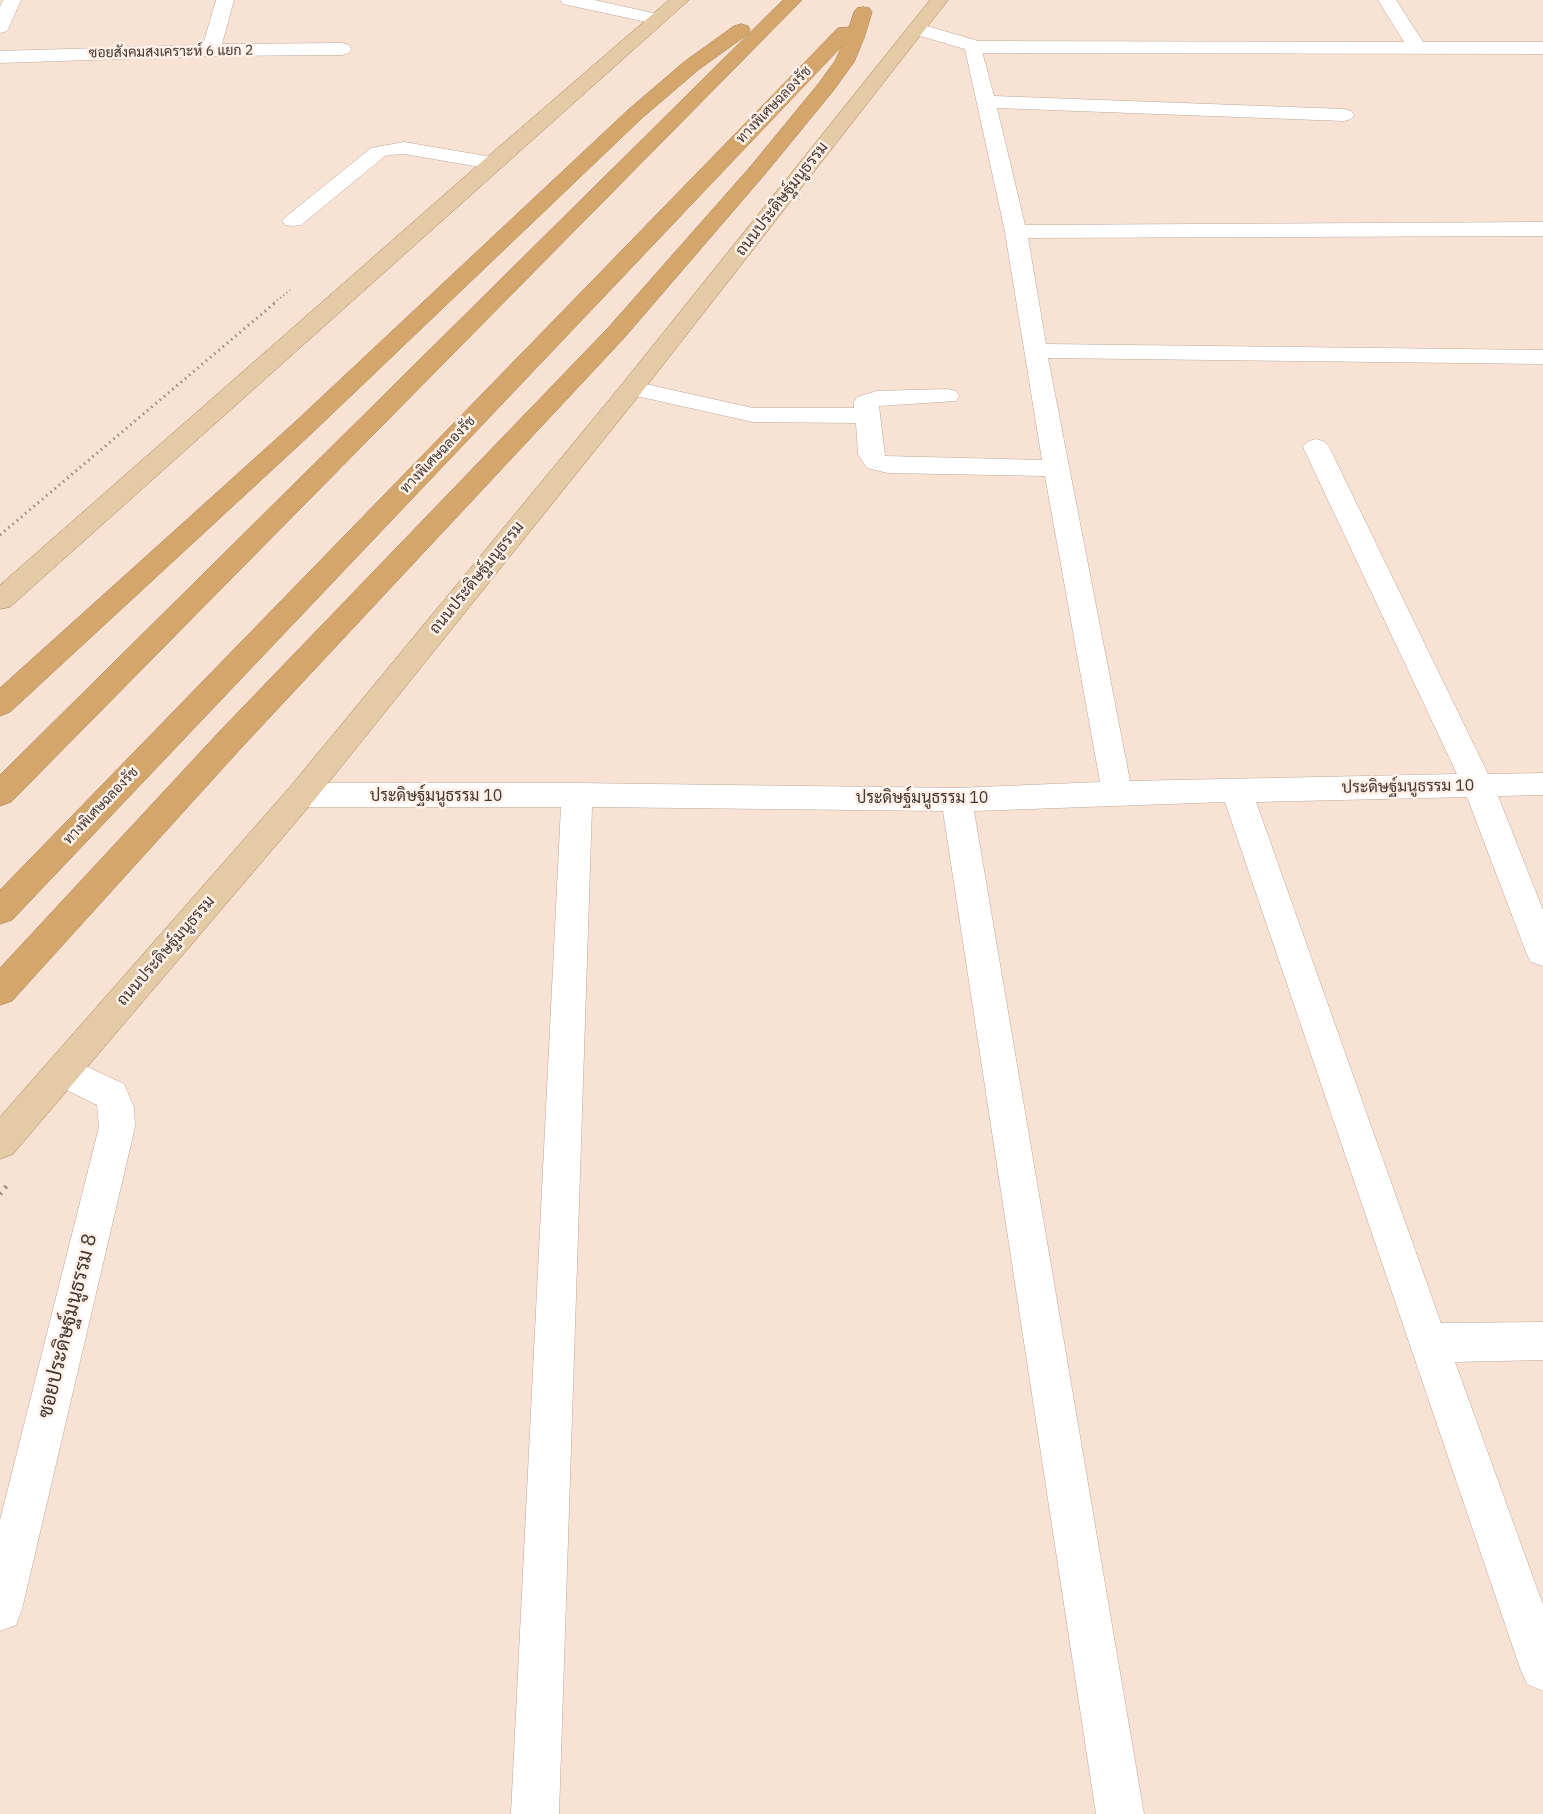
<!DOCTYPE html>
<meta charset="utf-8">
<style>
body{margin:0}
canvas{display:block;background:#f8e2d3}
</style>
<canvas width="1543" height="1814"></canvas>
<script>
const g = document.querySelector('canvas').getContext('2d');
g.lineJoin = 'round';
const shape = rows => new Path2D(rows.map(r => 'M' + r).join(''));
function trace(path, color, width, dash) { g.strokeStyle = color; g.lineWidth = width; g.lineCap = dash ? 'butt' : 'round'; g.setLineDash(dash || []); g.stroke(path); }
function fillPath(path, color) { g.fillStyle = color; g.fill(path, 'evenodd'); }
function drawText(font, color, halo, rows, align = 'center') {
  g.font = font + ' "IBM Plex Sans",Sarabun,sans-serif'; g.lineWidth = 5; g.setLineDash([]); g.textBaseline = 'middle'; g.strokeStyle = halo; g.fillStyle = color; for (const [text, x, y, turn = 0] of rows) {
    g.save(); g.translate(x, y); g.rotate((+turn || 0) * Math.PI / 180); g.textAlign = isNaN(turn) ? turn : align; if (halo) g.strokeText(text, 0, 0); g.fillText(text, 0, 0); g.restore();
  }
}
const minor = shape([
 [3,0,21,0,9,27,7,31,0,33,0,7,3,0],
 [216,0,234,0,222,44,342,43,349,45,351,49,349,53,342,55,211,56,0,63,0,51,203,45,216,0],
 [560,0,594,0,662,15,665,19,662,23,656,24,563,4,560,0],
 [1378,0,1396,0,1423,42,1543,42,1543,54,983,53,983,55,994,96,1344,109,1351,111,1354,115,1351,119,1344,121,997,108,1025,225,1543,222,1543,236,1028,238,1046,344,1543,350,1543,364,1048,358,1130,781,1457,774,1303,447,1307,442,1316,439,1325,442,1329,447,1488,774,1543,773,1543,795,1498,796,1543,910,1543,966,1531,962,1526,952,1467,797,1256,802,1441,1323,1543,1322,1543,1360,1455,1362,1543,1605,1543,1691,1527,1684,1520,1668,1225,802,974,811,1144,1814,1096,1814,943,811,592,807,559,1814,511,1814,561,807,301,807,290,803,285,795,290,787,301,783,577,783,957,788,1100,782,1045,476,888,473,867,468,863,462,858,454,856,423,753,422,623,393,620,388,623,383,632,381,753,408,854,408,854,402,857,397,877,391,947,389,956,391,959,396,956,401,879,406,885,456,1042,460,1005,232,965,49,910,33,908,29,910,25,917,23,978,41,1404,42,1378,0],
 [404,142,492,157,499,159,502,163,499,167,492,169,404,154,390,155,385,156,301,225,293,226,285,225,282,220,371,148,404,142],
 [64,1056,124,1084,134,1107,135,1127,22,1609,16,1625,0,1631,0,1520,99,1127,97,1105,51,1082,46,1071,51,1060,64,1056]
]);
const major = shape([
 [669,0,689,0,10,607,0,609,0,585,485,159,669,0],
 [930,0,948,0,641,393,312,803,13,1154,0,1159,0,1117,290,787,623,383,930,0]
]);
const highway = shape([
 [783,0,802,0,11,802,0,806,0,775,783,0],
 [863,7,869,8,872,12,864,38,854,62,833,91,765,174,624,338,242,747,12,1001,0,1005,0,968,220,731,608,328,751,166,819,83,835,61,842,46,12,920,0,924,0,890,838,28,849,27,854,12,857,8,863,7],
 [741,24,748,26,750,30,748,34,698,70,642,118,312,433,10,712,0,716,0,688,294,423,628,110,684,62,734,26,741,24]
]);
trace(minor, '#bca799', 1);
trace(major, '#a07f57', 1);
trace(highway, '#a07f57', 1);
trace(shape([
 [274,303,290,290]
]), '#98897f', 2, [1, 3]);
trace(shape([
 [0,535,276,302]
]), '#98897f', 3, [1.5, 4]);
trace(shape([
 [0,1194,9,1183]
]), '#98897f', 4.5, [2, 6]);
fillPath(minor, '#fff');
fillPath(major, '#e5caa6');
fillPath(highway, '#d4a66b');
drawText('14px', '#403732', '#fff1e8', [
 ["ซอยสังคมสงเคราะห์ 6 แยก 2",171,52,-1],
 ["ทางพิเศษฉลองรัช",774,105,-46],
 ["ทางพิเศษฉลองรัช",438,455,-46],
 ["ทางพิเศษฉลองรัช",101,806,-46]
]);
drawText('16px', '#403732', '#fff1e8', [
 ["ถนนประดิษฐ์มนูธรรม",782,199,-52],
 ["ถนนประดิษฐ์มนูธรรม",477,578,-51],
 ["ประดิษฐ์มนูธรรม 10",1408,787,-1],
 ["ประดิษฐ์มนูธรรม 10",436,796],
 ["ประดิษฐ์มนูธรรม 10",922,798],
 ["ถนนประดิษฐ์มนูธรรม",166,951,-49]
]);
drawText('20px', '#403732', '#fff1e8', [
 ["ซอยประดิษฐ์มนูธรรม 8",68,1326,-76]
]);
</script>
